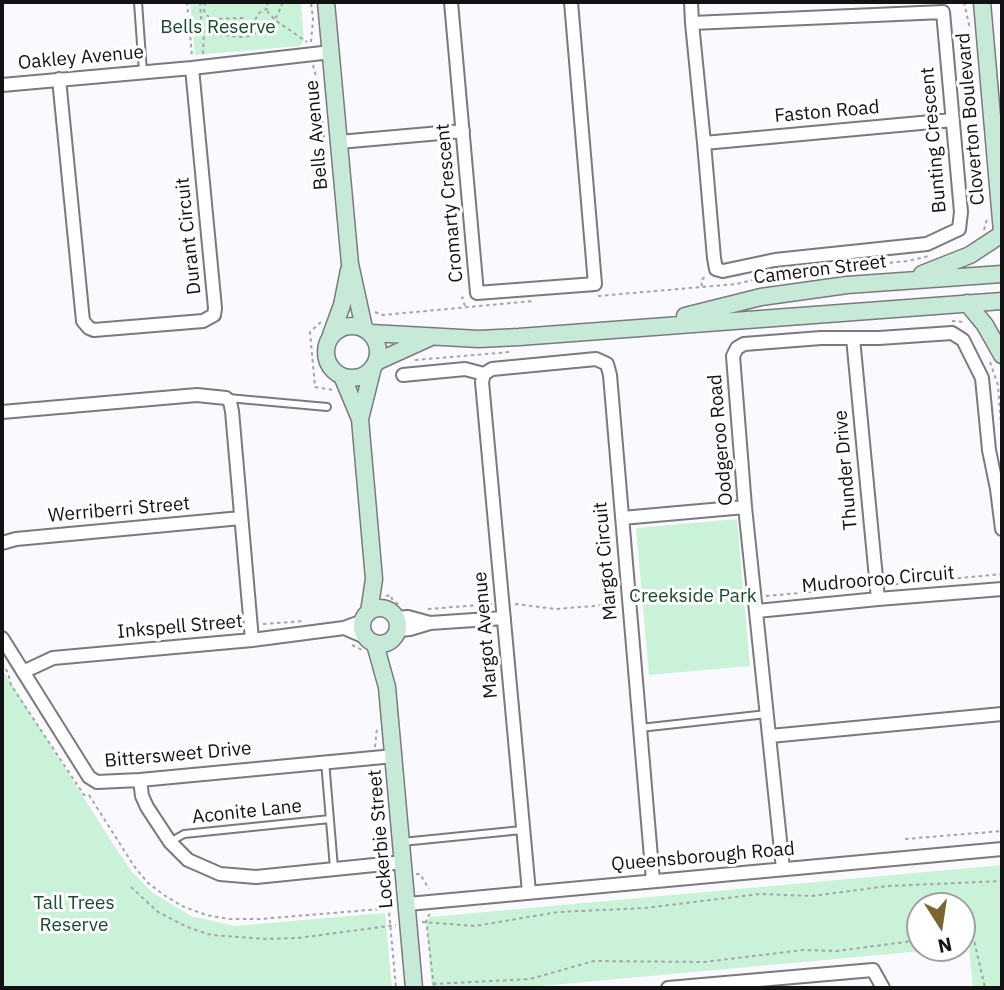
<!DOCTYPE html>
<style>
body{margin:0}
#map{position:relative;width:1004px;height:990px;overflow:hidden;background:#fafafe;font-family:"IBM Plex Sans",sans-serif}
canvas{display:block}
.frame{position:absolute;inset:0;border:4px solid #121214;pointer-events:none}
.north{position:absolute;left:906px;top:892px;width:70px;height:70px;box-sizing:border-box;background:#fff;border:2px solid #a0a0a1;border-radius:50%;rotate:168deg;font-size:19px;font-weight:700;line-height:28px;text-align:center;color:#121214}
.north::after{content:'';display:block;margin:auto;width:24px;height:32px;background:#7d6435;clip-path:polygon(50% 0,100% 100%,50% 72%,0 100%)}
</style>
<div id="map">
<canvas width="1004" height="990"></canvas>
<div class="frame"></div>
<div class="north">N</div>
</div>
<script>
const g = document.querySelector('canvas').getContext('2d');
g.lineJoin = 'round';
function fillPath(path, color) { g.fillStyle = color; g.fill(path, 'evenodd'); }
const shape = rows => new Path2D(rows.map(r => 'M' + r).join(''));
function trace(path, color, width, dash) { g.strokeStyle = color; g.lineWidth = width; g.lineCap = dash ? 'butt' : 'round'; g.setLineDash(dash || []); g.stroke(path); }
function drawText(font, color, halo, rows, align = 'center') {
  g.font = font + ' "IBM Plex Sans",sans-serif'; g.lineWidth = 6; g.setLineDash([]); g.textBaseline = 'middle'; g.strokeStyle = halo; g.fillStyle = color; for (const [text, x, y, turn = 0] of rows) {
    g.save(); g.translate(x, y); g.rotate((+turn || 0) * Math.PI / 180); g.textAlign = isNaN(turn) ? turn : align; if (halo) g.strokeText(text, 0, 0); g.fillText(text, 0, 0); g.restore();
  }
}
fillPath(shape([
 [190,2,301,2,304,40,300,46,195,55],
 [737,519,750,666,649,675,636,528],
 [2,669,117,850,132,872,153,893,191,916,234,926,385,913,392,988,2,988],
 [1002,865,1002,988,973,988,969,947,962,947,962,906,920,906,920,948,955,948,520,988,432,988,426,922,430,917]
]), '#caf2d8');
const lane = shape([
 [138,2,143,72],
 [228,398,327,407],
 [640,728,767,714],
 [325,761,334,868],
 [170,842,184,834,330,819],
 [402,842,522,830]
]);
const street = shape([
 [451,2,477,293,595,284,571,2],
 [691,2,692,23,704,143,714,258,716,269,723,271,775,260,927,244,959,229,961,212,943,12,692,23],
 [59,79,83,321,89,328,94,330,203,321,214,315,215,308,192,68],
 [2,85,192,68,331,52],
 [339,142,463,131],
 [704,143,953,120],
 [853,338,878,599],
 [484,374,492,369,596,359,607,364,610,375,653,881],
 [484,374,482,382,529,892],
 [403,375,465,369,484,374],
 [2,412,197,395,226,398,230,402,232,411,252,640],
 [622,518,745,507],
 [2,543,16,539,241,518],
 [757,611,878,599,1002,589],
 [397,618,408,617,430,623],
 [344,628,365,637],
 [399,630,410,629,430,623,504,618],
 [2,638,89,777,97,782,140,780,394,756],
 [23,672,53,658,252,640,344,628,363,621],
 [770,736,1002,714],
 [140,780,142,796,147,807,170,842,188,860,220,874,256,877,404,862],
 [783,869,745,507,733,356,737,348,744,344,821,338,879,338,952,333,963,340,982,378,989,450,997,489,1002,529],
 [408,904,1002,849],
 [668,988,873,970,883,988]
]);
const secondary = shape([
 [326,2,350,264,364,328],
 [982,2,1002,232],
 [922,274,970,255,1002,234],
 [967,303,985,325,1002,355],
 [685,316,761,297,847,285,1002,274],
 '326 352a26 26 0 1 1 52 0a26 26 0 1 1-52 0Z',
 [371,333,479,339,519,337,1002,301],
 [331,335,342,305,349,270],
 [376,362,429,338],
 [342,376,360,419,374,579,369,612],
 [360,419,373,367],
 '362 626a18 18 0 1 1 36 0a18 18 0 1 1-36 0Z',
 [375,644,387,687,414,988]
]);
trace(lane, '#7a7a7e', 10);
trace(street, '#7a7a7e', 16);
trace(secondary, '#7a7a7e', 19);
trace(shape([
 [187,2,192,56],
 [200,2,201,18,204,26,213,34,240,37,250,36,264,29,277,16,283,2],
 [205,2,204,11,210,19,244,18,244,23,240,25,219,24,220,31,235,35,244,33,251,27,259,13,268,8,267,2],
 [964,2,970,29],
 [267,11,275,20,307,42],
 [311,42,313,20,311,2],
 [203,54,204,29],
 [313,65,319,88,326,159],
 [984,230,987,219],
 [702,286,701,280,705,277],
 [598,296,736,284,783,273,908,261,929,256],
 [465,306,462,298,465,296],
 [375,312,383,315,533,301],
 [952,321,964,322],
 [321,322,310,332,315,387,333,390],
 [415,360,510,352],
 [990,362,998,385,1002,440],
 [888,585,1002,574],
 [386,596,391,595,392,599,399,605],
 [766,596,865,587],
 [641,602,693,598,743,597],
 [515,604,556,609,618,604],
 [428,609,492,604],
 [263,624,303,621],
 [151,634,240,626],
 [352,645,362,650],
 [2,663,8,673,11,685,84,795,89,795,134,866,148,883,164,895,182,906,206,915,229,919,260,919,393,908],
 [375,747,377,728],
 [378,770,381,781],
 [905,839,1002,831],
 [385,854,387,842],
 [416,874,420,874,429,889],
 [388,877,391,888],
 [386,878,396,988],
 [131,887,158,912,187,927,211,935,266,939,298,938,396,925],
 [430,914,426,919,434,988],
 [422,922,475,926,558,912,645,908,760,894,812,896,888,886,1002,881],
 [962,938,974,940,985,988],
 [433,984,530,979,594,961,704,962,803,950,837,951,920,940]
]), '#a5a5a8', 2, [3.5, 3.5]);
trace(lane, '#fff', 6);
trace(street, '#fff', 12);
trace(secondary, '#c7e9d8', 16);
drawText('19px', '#184b30', '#fff', [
 ["Bells Reserve",218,28],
 ["Creekside Park",693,597],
 ["Tall Trees",74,904],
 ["Reserve",74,926]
]);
drawText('19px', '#121214', '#fff', [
 ["Oakley Avenue",81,58,-5],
 ["Faston Road",827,112,-5],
 ["Cloverton Boulevard",971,119,-95],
 ["Bells Avenue",317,135,-95],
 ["Bunting Crescent",934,140,-95],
 ["Cromarty Crescent",450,203,-95],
 ["Durant Circuit",189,236,-96],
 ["Cameron Street",820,270,-7],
 ["Oodgeroo Road",721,440,-95],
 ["Thunder Drive",846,470,-95],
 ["Werriberri Street",119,510,-5],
 ["Margot Circuit",606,561,-95],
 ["Mudrooroo Circuit",878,580,-5],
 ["Inkspell Street",180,627,-5],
 ["Margot Avenue",486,635,-95],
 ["Bittersweet Drive",178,755,-5],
 ["Aconite Lane",247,812,-6],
 ["Lockerbie Street",381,839,-95],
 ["Queensborough Road",703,857,-5]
]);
</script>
